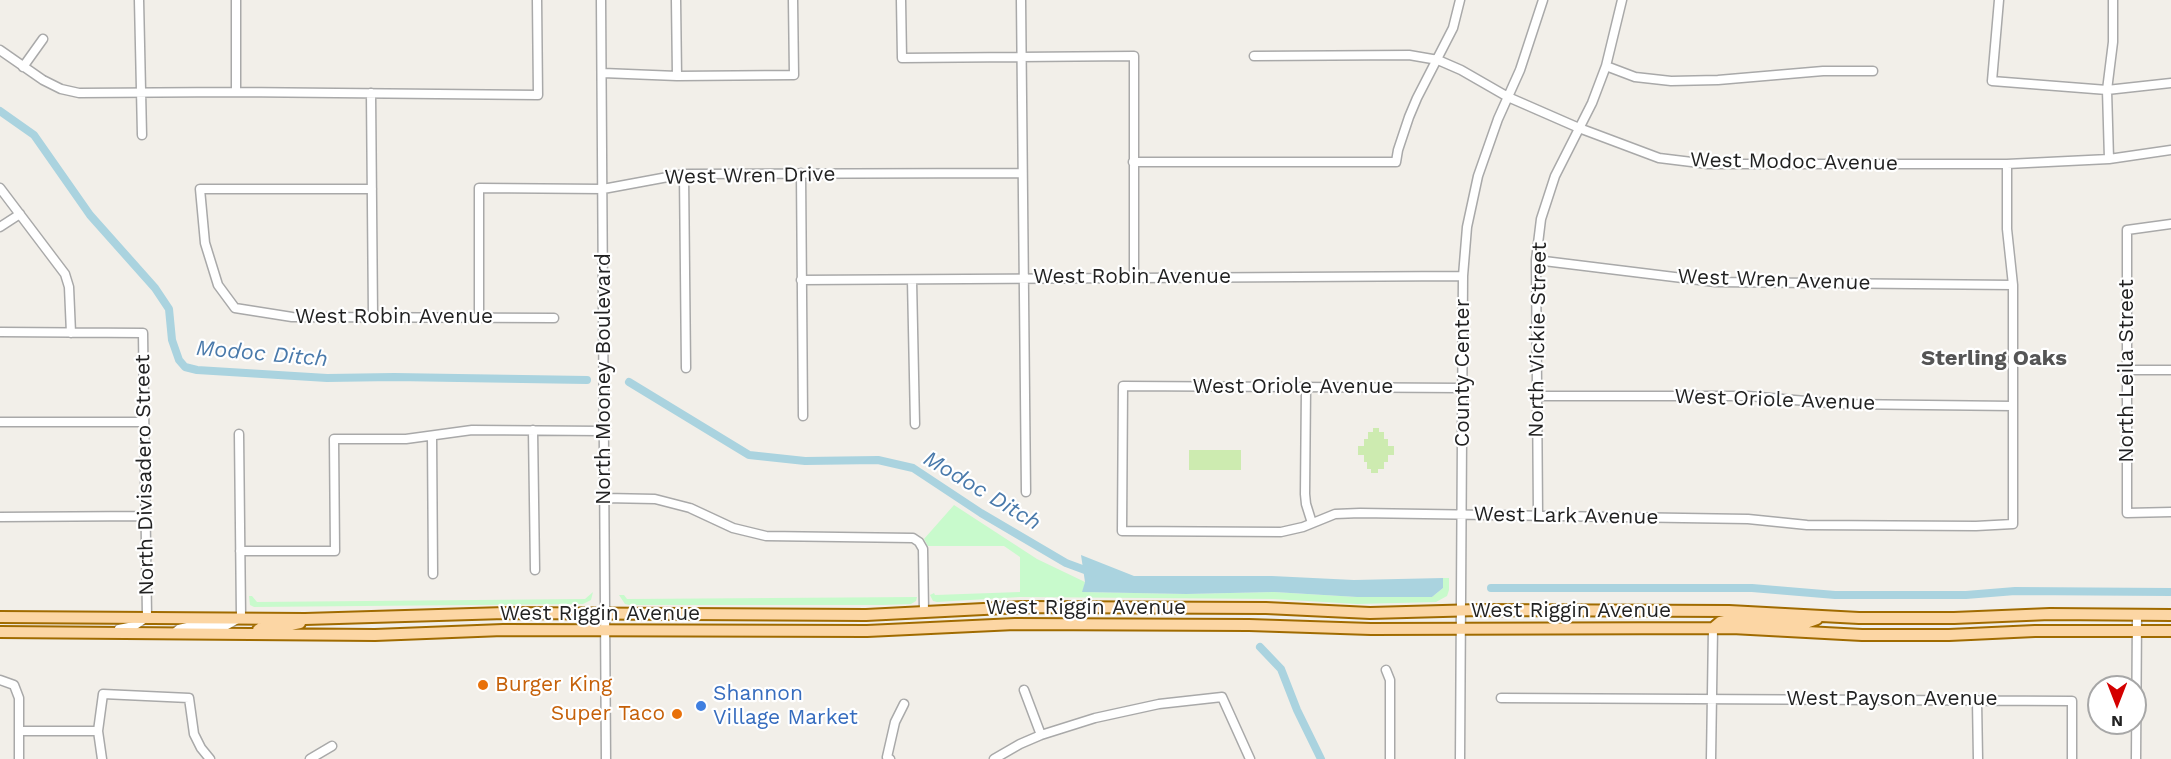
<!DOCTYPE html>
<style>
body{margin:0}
#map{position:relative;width:2171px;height:759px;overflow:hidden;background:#f2efe9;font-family:"Work Sans",sans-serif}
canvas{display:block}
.north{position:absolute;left:2087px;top:675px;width:60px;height:60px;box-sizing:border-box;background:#fff;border:2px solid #a7a7a7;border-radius:50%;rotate:180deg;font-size:16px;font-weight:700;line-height:24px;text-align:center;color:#222}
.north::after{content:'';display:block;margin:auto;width:21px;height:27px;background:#d40000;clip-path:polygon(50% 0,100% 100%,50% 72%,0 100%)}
</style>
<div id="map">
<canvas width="2171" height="759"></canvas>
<div class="north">N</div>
</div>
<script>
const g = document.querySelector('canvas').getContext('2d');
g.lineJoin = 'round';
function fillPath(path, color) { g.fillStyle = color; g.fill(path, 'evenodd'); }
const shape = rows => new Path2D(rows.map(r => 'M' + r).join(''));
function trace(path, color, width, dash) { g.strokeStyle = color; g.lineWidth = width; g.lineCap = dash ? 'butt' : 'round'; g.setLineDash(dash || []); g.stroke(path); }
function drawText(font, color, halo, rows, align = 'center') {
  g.font = font + ' "Work Sans",sans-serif'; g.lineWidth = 4.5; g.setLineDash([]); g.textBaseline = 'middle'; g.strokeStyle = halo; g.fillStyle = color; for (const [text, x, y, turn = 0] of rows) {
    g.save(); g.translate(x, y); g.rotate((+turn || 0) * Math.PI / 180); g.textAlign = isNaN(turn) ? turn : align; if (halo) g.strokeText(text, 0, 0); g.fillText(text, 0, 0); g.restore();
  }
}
fillPath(shape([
 [1373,428,1379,428,1379,432,1384,432,1384,439,1388,439,1388,446,1394,446,1394,455,1388,455,1388,462,1384,462,1384,469,1378,469,1378,473,1371,473,1371,469,1367,469,1367,462,1364,462,1364,455,1358,455,1358,446,1364,446,1364,439,1368,439,1368,432,1373,432],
 [1189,450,1241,450,1241,470,1189,470]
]), '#cdebb0');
fillPath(shape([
 [954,505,1037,559,1085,582,1083,592,1186,594,1274,592,1357,597,1432,597,1443,588,1443,578,1449,578,1449,590,1447,596,1436,602,1357,604,1273,599,1020,597,937,602,933,601,930,595,934,593,935,595,1020,592,1020,557,1004,546,928,546,924,539],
 [593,592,591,600,583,604,254,607,250,605,249,596,252,596,257,602,585,599],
 [619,595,624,595,627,599,917,597,916,601,911,604,883,605,629,605,625,604]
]), '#c8facc');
fillPath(shape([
 [1081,555,1134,576,1272,576,1354,580,1443,578,1443,588,1432,597,1357,597,1274,592,1186,594,1082,592,1085,582]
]), '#aad3df');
trace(shape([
 [0,111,34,135,90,215,155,288,169,309,172,340,179,360,185,367,197,370,327,378,394,377,587,380],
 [629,382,749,455,805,461,878,460,913,468,981,513,1066,563,1093,573],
 [1491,588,1752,588,1835,595,1966,595,2015,591,2171,592],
 [1260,647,1281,669,1297,710,1321,759]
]), '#aad3df', 8);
const minor = shape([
 [139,0,142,135],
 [601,0,606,759],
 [676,0,677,76],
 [901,0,902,58,1134,56,1134,277],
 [1021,0,1026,492],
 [1999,0,1992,81,2107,90,2171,83],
 [0,50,43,80,61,89,79,93,236,92,236,0],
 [1254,56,1409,55,1438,60,1461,70,1508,97,1579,128,1659,158,1708,164,2007,164,2109,159,2171,150],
 [1606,66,1635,77,1671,81,1718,80,1823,71,1873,71],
 [23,67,43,39],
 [603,73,677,76,794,75,793,0],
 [236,92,538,95,537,0],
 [371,93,373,317],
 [2109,159,2107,90,2113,42,2113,0],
 [1133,162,1396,162,1398,150,1409,117,1417,98,1453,28,1460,0],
 [801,173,803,416],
 [684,174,686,368],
 [0,188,65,274,69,287,71,333],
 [372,189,200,189,205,243,218,285,235,308,292,317,554,318],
 [2171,224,2127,230,2127,513,2171,512],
 [0,227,20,214],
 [1536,260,1715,282,2013,285],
 [801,280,1463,276],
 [912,280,915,424],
 [479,317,479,188,603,189,684,174,1022,173],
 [0,332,143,333,147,617,134,626,119,629],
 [2127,370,2171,370],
 [1306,388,1305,494,1306,504,1312,523],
 [1463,388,1123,386,1122,531,1281,532,1303,527,1335,514,1360,513,1748,519,1807,525,1976,526,2013,524,2013,285,2007,229,2007,164],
 [1536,396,1748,396,1841,404,2013,406],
 [0,422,144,422],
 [533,430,535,570],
 [432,436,433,574],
 [605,498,655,499,690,508,733,528,766,536,913,538,919,542,923,549,924,612],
 [1538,515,1536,260,1541,219,1555,176,1592,103,1606,66,1622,0],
 [0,517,146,516],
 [240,551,335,551,334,439,406,439,472,430,603,431],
 [174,633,179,629,196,625,227,625,241,617,239,434],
 [1386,670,1390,680,1390,759],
 [0,680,14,685,19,698,19,759],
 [1024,690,1041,735],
 [1501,698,2072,701,2072,759],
 [1977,700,1978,759],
 [19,731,98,731],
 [102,759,98,731,103,694,189,698,194,734,201,748,210,759],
 [310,759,332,746],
 [890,759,887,757,895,722,904,704],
 [994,759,1020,744,1041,735,1095,718,1159,704,1222,697,1250,759],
 [1460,759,1463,276,1467,227,1478,176,1498,119,1520,70,1543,0],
 [1711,759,1713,628],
 [2136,759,2137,615]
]);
const major = shape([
 [0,617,305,619,505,613,866,615,1023,607,1266,608,1370,613,1479,610,1729,611,1859,618,1954,618,2050,614,2171,615],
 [1713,628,1720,622,1730,620,1803,624,1817,619],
 [0,632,375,635,503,630,867,631,1015,624,1249,625,1371,629,1732,628,1862,635,1949,635,2035,631,2171,631],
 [258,634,258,630,261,628,290,625,300,623]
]);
trace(minor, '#a9a9a9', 11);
trace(major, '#a06b00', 14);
trace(minor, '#fff', 8);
trace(major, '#fcd6a4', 10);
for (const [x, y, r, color] of [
 [483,685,6,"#e8710a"],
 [701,706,6,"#3f7fe0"],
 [677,714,6,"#e8710a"]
]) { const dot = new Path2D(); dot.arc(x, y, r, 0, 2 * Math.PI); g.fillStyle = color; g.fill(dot); trace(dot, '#fff', 2); }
drawText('21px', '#222', '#fff', [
 ["West Modoc Avenue",1794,162,1],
 ["West Wren Drive",750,176,-1],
 ["West Robin Avenue",1132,277],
 ["West Wren Avenue",1774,280,2],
 ["West Robin Avenue",394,317],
 ["North Vickie Street",1538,340,-89],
 ["North Leila Street",2127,371,-90],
 ["County Center",1463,373,-90],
 ["North Mooney Boulevard",604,379,-90],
 ["West Oriole Avenue",1293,387],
 ["West Oriole Avenue",1775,400,2],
 ["North Divisadero Street",145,475,-91],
 ["West Lark Avenue",1566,516,1],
 ["West Riggin Avenue",1086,608],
 ["West Riggin Avenue",1571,611],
 ["West Riggin Avenue",600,614],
 ["West Payson Avenue",1892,699]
]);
drawText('21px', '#c56008', '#fff', [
 ["Burger King",495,685],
 ["Super Taco",665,714,"right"]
], 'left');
drawText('21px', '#366cbe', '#fff', [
 ["Shannon",713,694],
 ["Village Market",713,718]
], 'left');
drawText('italic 22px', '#4a7aab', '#fff', [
 ["Modoc Ditch",262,354,5],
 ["Modoc Ditch",982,491,31]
]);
drawText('bold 22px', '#555', '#fff', [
 ["Sterling Oaks",1994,359]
]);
</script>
